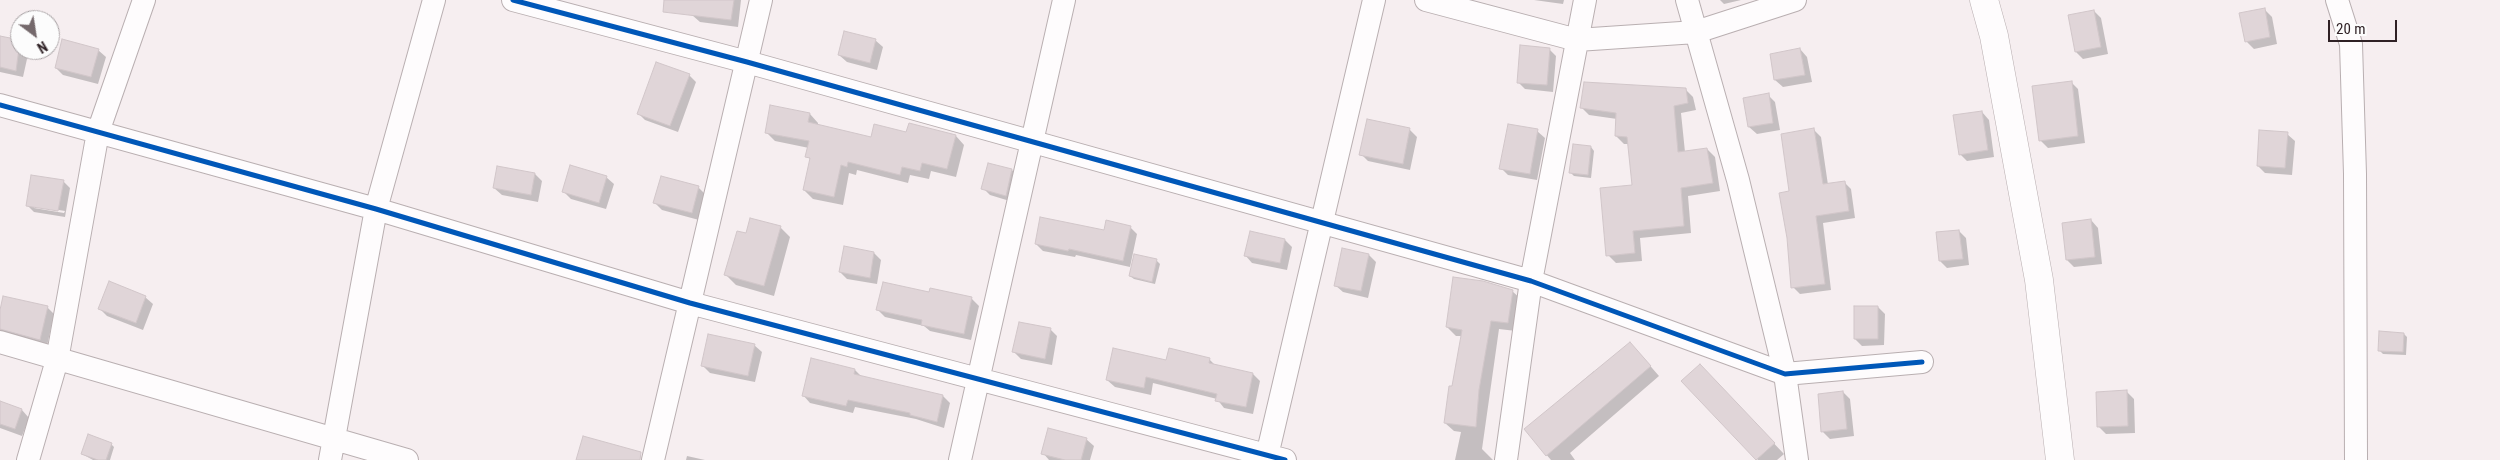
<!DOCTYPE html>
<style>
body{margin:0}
#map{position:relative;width:2500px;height:460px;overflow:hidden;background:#f6eef0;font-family:"Roboto Condensed",sans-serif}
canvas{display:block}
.north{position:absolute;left:10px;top:10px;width:50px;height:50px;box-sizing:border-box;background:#fcfcfc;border:1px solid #aaa4a6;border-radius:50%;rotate:149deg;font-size:14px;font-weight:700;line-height:20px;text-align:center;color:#2f2125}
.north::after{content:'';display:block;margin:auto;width:18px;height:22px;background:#75696c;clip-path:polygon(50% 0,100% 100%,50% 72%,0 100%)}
.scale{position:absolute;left:2328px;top:20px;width:69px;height:22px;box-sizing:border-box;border:2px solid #2f2125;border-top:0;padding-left:6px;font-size:15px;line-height:18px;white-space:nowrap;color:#2f2125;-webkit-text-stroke:4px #fcfcfc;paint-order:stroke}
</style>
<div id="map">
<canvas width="2500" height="460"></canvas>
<div class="north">N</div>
<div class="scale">20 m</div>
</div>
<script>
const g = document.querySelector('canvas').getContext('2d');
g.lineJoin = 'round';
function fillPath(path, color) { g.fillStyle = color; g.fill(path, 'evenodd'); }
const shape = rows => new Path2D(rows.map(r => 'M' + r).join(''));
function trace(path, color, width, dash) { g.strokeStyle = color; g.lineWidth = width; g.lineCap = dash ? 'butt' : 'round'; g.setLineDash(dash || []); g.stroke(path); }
fillPath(shape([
 [695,0,741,0,738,27,700,22,692,15],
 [1534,0,1564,0,1563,4],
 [1720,0,1741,0,1724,4],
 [2264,9,2272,17,2277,44,2254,49,2247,42],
 [2094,11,2101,18,2108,54,2083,59,2076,52,2069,16],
 [0,37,20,41,20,50,29,50,23,77,0,72],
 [875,40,883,47,877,70,847,62,839,55],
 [1549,49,1556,56,1553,92,1525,89,1518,82],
 [1800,49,1807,57,1812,82,1783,87,1775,80,1771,55],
 [98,50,106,57,98,84,63,75,56,68],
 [689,75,696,82,678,132,645,120,638,113],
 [2071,82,2078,89,2085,143,2048,148,2040,140],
 [1685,89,1693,97,1696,110,1681,113,1685,152,1707,149,1715,157,1720,191,1688,196,1691,233,1640,238,1642,261,1616,263,1608,255,1633,186,1629,144,1624,144,1616,136,1617,119,1589,115,1581,107],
 [1768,95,1775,102,1780,130,1757,134,1749,127,1745,99],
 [1982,112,1989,120,1994,157,1967,161,1960,154],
 [810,114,818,123,818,125,872,139,907,134,956,136,964,145,956,177,931,171,929,179,910,175,908,183,857,170,856,175,849,173,843,205,813,199,804,190,811,160,807,156,809,148,775,141,766,132],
 [1410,130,1417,137,1410,170,1368,161,1361,154],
 [1814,130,1821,137,1828,185,1844,182,1851,189,1855,218,1823,223,1831,290,1800,294,1793,287,1790,192],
 [1537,131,1545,138,1537,180,1508,175,1501,168],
 [2287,134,2295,141,2292,175,2265,173,2258,166],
 [1591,147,1594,151,1591,178,1574,176,1571,173],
 [498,168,535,174,542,181,538,202,502,195,494,188],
 [1012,170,1019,178,1013,202,990,195,983,188],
 [606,177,614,184,606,209,571,199,564,192],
 [63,181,70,188,65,217,34,212,27,205],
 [34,206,65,211,64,213,34,208],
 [698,187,705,194,699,220,662,210,655,203],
 [2091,220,2098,228,2102,264,2074,267,2067,260],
 [780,227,790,237,774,296,736,285,726,275],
 [1130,227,1137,234,1130,267,1076,255,1075,257,1043,251,1036,244],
 [1959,231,1966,238,1969,265,1947,268,1940,261],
 [1285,240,1292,247,1287,270,1252,263,1245,255],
 [874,253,881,260,877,284,847,279,840,272],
 [1369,255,1376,262,1368,298,1343,292,1335,285],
 [1156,260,1160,264,1155,284,1134,279,1130,276],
 [1512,291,1521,299,1516,331,1499,329,1482,449,1493,460,1455,460,1461,432,1454,431,1445,423,1462,336,1456,336,1447,327],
 [930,294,972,299,979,306,971,340,930,331,924,326,885,317,878,310],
 [145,297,153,304,143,330,107,316,99,308],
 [47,307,54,314,47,346,0,332,0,316],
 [1878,307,1885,314,1884,345,1862,346,1855,339],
 [1050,329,1057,336,1052,365,1021,359,1014,352],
 [2404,334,2407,337,2406,355,2383,354,2379,350],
 [754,345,762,352,755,382,710,373,702,365],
 [1639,353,1659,376,1570,453,1575,460,1551,460,1525,430,1594,371,1595,373],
 [1209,359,1216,366,1253,374,1260,381,1253,414,1224,408,1217,399,1153,383,1151,395,1115,387,1107,380,1167,361],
 [855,370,862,377,943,396,950,403,944,428,916,419,855,407,853,413,810,403,803,395],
 [1710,376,1784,454,1777,460,1758,460,1683,381],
 [1843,392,1850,399,1854,436,1830,439,1823,432],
 [2127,392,2134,399,2135,433,2106,434,2098,426],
 [0,403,22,410,29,418,22,436,0,428],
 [1086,439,1094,446,1090,460,1049,460,1043,453],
 [111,444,114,447,110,460,93,460,82,454],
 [687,456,705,460,686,460]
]), '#0003');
const building = shape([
 [664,0,734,0,731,20,663,12,664,0],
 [2265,8,2270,37,2245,42,2239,13,2265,8],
 [2094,10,2101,47,2075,52,2068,15,2094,10],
 [844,31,876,39,870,63,838,55,844,31],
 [0,36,20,40,16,71,0,67,0,36],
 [62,39,99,49,91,77,55,68,62,39],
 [1520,45,1550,48,1547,85,1517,83,1520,45],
 [1800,48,1805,75,1774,80,1770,54,1800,48],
 [656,62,690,74,670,126,637,114,656,62],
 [2072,81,2078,136,2039,141,2032,86,2072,81],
 [1584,82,1686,88,1688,103,1674,106,1678,152,1707,148,1713,183,1681,188,1684,226,1633,231,1635,253,1606,256,1600,188,1632,185,1627,137,1615,136,1616,113,1580,108,1584,82],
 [1769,93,1773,123,1748,127,1743,98,1769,93],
 [770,105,810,113,808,122,871,137,874,124,906,132,909,123,956,135,947,169,922,163,920,171,902,167,900,175,848,162,847,167,841,165,834,197,803,190,810,158,805,157,809,141,765,133,770,105],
 [1982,111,1988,150,1959,155,1953,115,1982,111],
 [1367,119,1410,128,1403,164,1359,155,1367,119],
 [1508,124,1538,129,1530,174,1499,169,1508,124],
 [1814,128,1823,184,1845,181,1849,211,1816,216,1825,284,1791,288,1787,238,1779,193,1789,191,1781,134,1814,128],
 [2259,130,2288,132,2285,168,2257,166,2259,130],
 [1573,144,1591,146,1588,175,1569,173,1573,144],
 [988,163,1012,169,1006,196,981,189,988,163],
 [570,165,607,176,599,203,562,192,570,165],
 [497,166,535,173,531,195,493,188,497,166],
 [31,175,64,180,58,211,26,206,31,175],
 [661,176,699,186,692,213,653,203,661,176],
 [1040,217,1104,230,1106,220,1131,226,1123,261,1069,249,1068,251,1035,244,1040,217],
 [750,218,781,226,764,286,724,275,737,231,746,233,750,218],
 [2091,219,2095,257,2066,260,2062,223,2091,219],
 [1959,230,1963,259,1939,261,1936,232,1959,230],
 [1250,231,1285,239,1280,263,1244,256,1250,231],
 [844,246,874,252,870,278,839,272,844,246],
 [1342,248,1369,254,1361,291,1334,286,1342,248],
 [1134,254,1157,259,1152,282,1129,276,1134,254],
 [1453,277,1483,281,1513,290,1508,323,1491,321,1479,390,1476,427,1444,423,1449,386,1452,386,1462,330,1446,327,1453,277],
 [109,281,146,296,136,323,98,309,109,281],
 [883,282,929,292,930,288,972,297,964,334,921,325,922,320,876,310,883,282],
 [3,296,48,306,40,340,0,329,0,310,3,296],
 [1854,306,1878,306,1878,339,1854,339,1854,306],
 [1019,322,1051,328,1045,359,1012,352,1019,322],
 [2379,331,2404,333,2403,352,2378,351,2379,331],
 [708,334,755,344,748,376,701,366,708,334],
 [1630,342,1651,366,1546,456,1524,429,1630,342],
 [1113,348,1166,360,1169,348,1210,358,1209,363,1253,373,1246,407,1215,401,1217,394,1146,377,1144,388,1106,380,1113,348],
 [811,358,855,369,854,374,943,395,937,422,910,415,910,413,848,400,846,406,802,396,811,358],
 [1700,364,1775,443,1756,460,1681,381,1700,364],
 [2127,390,2128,426,2097,427,2096,392,2127,390],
 [1843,391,1847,429,1821,432,1818,394,1843,391],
 [0,401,22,409,15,429,0,424,0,401],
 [1048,428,1087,438,1081,460,1065,460,1041,454,1048,428],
 [88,434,112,443,106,460,98,460,81,454,88,434],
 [583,436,641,452,640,460,576,460,583,436]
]);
fillPath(building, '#e0d5d8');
trace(building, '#d1c6c9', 1);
const minor = shape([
 [513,0,747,62,1531,281,1785,374,1922,362],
 [1426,0,1577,40,1696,32,1795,0],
 [1687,0,1738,180,1785,374,1797,460],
 [2337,0,2351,44,2355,174,2356,460],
 [0,105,376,209,690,303,1285,460],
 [0,342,407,460],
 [28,460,57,360,98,132,144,0],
 [330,460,376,209,434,0],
 [653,460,761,0],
 [960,460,1064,0],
 [1266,460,1374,0],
 [1506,460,1531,281,1585,0]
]);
const major = shape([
 [1984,0,1994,36,2039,280,2060,460]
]);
trace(minor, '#b9afb1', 24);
trace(major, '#b9afb1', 29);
trace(minor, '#fefcfd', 22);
trace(major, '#fefcfd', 28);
trace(shape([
 [513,0,747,62,1531,281,1785,374,1922,362],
 [0,105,376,209,690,303,1285,460]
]), '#0057b8', 5);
</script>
